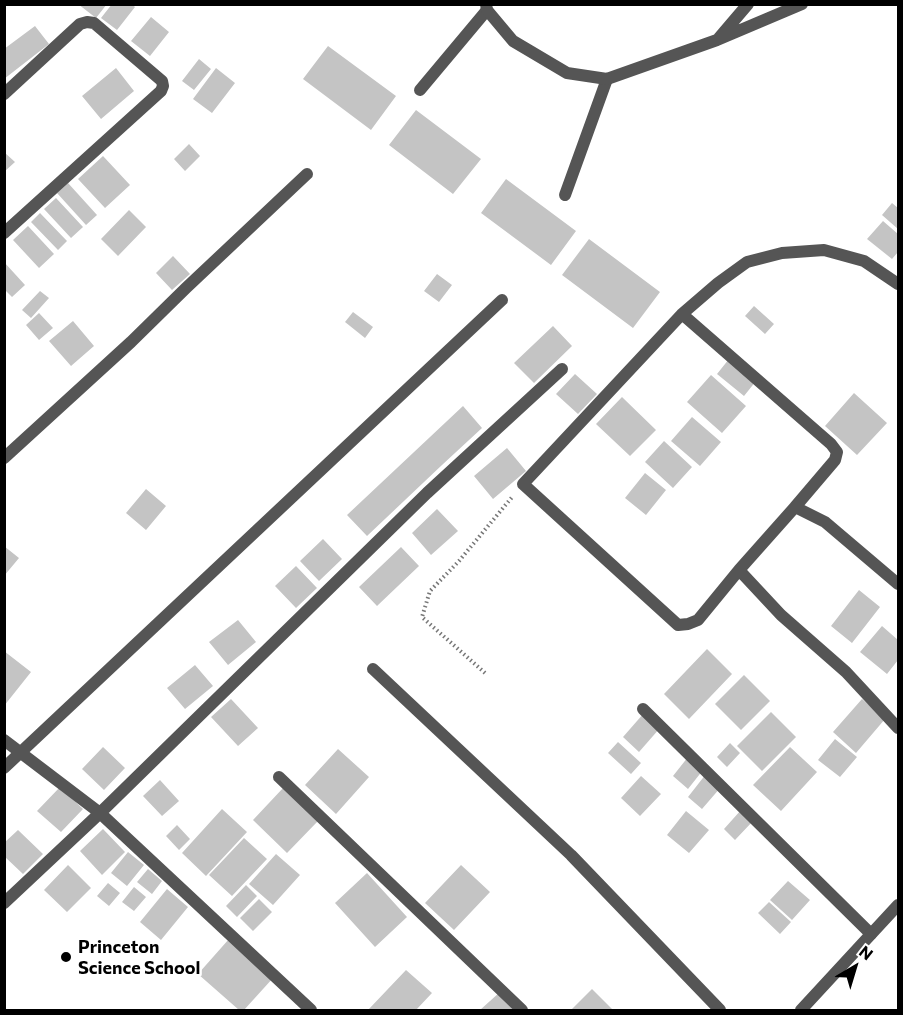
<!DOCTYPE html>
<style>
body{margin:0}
#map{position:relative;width:903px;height:1015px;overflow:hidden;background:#fff;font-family:Commissioner,sans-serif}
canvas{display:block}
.frame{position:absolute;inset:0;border:6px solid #000;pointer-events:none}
.north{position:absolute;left:825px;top:937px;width:60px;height:60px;-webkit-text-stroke:4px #fff;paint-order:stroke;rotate:38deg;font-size:16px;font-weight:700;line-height:24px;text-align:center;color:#000}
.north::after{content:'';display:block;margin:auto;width:21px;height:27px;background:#000;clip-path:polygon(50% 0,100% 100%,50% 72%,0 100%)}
</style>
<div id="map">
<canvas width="903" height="1015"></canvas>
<div class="frame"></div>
<div class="north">N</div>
</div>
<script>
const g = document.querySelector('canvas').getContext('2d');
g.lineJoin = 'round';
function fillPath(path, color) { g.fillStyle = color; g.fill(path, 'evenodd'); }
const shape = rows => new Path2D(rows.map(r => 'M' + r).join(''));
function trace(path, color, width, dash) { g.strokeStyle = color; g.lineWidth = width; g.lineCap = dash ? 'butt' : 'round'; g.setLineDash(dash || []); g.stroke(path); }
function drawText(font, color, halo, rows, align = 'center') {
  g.font = font + ' Commissioner,sans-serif'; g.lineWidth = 5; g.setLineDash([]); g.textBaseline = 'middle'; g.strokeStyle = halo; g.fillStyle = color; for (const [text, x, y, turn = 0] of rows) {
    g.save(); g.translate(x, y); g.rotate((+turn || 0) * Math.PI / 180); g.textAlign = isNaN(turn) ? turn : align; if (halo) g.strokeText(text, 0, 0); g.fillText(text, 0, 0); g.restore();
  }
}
fillPath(shape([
 [78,4,107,4,96,18],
 [112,4,132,4,135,7,117,30,101,18],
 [151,17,169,32,150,56,131,41],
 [35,26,49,44,4,79,4,49],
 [328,46,396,96,371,130,303,79],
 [199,59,211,69,194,90,182,81],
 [116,68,134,91,101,119,82,96],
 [216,68,235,83,212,113,193,99],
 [416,110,481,159,453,194,389,145],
 [189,144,200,156,185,171,174,159],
 [4,152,15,162,4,172],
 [103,156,130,185,105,208,78,179],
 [506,179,576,231,551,265,481,213],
 [68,183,97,215,86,225,57,193],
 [56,198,83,227,71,238,44,209],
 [892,203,898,208,898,229,882,215],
 [129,210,146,227,118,256,101,239],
 [40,213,67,241,58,250,31,222],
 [883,221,898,234,898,252,892,259,867,239],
 [28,226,54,254,39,268,13,240],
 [589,239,660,292,633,328,562,275],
 [173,256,190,274,172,290,156,273],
 [4,262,25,285,12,297,4,289],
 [437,274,452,285,439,302,424,291],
 [40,291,49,298,31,318,22,310],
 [754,306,774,324,765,334,745,316],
 [353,312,373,327,365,338,345,322],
 [39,313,53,328,39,340,26,325],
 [73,321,94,346,71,366,49,341],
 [553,326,572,346,534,383,514,363],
 [729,359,756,381,744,396,717,374],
 [575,374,597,394,578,414,556,394],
 [711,375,746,406,722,433,687,402],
 [854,393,887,423,857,455,825,426],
 [622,397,656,430,630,456,596,424],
 [463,406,482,428,442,465,367,536,347,515],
 [692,417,721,442,700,466,671,441],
 [664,441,692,467,673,488,645,462],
 [507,448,526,471,493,499,474,476],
 [645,473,666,490,646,515,625,498],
 [146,489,166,506,146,530,126,513],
 [437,509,458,531,431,555,412,533],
 [323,539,342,559,319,581,300,561],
 [4,546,19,558,4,576],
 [401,547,419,566,377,606,359,587],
 [296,566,317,588,296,608,275,586],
 [859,590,880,607,852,643,831,626],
 [238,620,256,642,228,665,209,642],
 [882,626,898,640,898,660,887,674,860,652],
 [707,649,732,674,689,719,664,694],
 [4,651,31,672,4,706],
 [195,665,213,686,185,709,167,688],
 [744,675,770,701,741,730,715,704],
 [231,699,258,728,238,746,211,717],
 [862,699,885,719,856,753,833,732],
 [771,712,796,737,762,771,737,746],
 [644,713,660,728,639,752,623,737],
 [835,739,857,757,840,777,818,760],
 [618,742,641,763,631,774,608,753],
 [730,743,740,753,727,767,717,757],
 [103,747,125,768,104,790,82,769],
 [790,747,817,772,781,811,753,785],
 [338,749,369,777,336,814,305,785],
 [688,757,703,770,688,789,673,776],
 [706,774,721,787,702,809,688,797],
 [641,776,661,794,640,816,621,798],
 [160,780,179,801,162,816,143,796],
 [60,787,83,809,61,832,37,811],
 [284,787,318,821,287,853,253,820],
 [222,809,247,832,206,876,182,853],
 [741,810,753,821,735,840,724,829],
 [686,811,709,830,689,853,667,835],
 [177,825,190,839,179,850,166,836],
 [103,829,125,852,102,875,80,851],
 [18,830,43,854,23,874,4,856,4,843],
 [244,838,267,859,232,896,209,875],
 [128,852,144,865,127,886,111,873],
 [276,854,300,875,273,905,249,884],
 [68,865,91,888,67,912,44,890],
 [461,865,490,892,454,930,425,903],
 [148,869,162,881,152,894,137,882],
 [367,873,407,917,375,947,335,903],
 [788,881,810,900,792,920,770,900],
 [108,883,120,893,109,906,97,896],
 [246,885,257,896,237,917,226,906],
 [134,887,146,897,134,911,122,902],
 [167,889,188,907,161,940,140,922],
 [259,899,272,912,253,931,240,918],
 [769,902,791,922,780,934,758,913],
 [229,939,273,978,244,1010,239,1010,198,974],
 [406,970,432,993,416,1010,368,1010],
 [592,989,613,1010,571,1010],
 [500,992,517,1010,480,1010]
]), '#c4c4c4');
trace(shape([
 [485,673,422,617,430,591,459,561,513,496]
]), '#777', 4, [1.5, 3]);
trace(shape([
 [420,90,487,10],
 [565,195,607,79]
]), '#555', 12);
trace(shape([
 [486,4,487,10,513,41,567,73,607,79,717,40,802,4],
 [719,38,748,4],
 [4,94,80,24,87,22,94,23,162,81,163,86,161,91,4,233],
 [898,284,864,261,824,250,782,253,747,262,718,283,682,314,523,484,678,625,688,624,698,620,739,570,795,507,825,522,898,584],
 [682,314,831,444,837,452,835,460,795,507],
 [4,458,131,342,186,288,307,174],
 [739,570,781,615,846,672,898,728],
 [373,669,571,855,720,1010],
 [643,709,871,934],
 [4,740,100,813,311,1010],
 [4,768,502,300],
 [279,777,522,1010],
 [4,903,100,813,427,493,562,369]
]), '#555', 12);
trace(shape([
 [801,1010,898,905]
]), '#555', 12);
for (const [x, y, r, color] of [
 [66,957,6,"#000"]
]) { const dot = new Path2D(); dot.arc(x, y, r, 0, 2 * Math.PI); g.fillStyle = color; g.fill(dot); trace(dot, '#fff', 2); }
drawText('bold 18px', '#000', '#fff', [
 ["Princeton",78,947],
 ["Science School",78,968]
], 'left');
</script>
